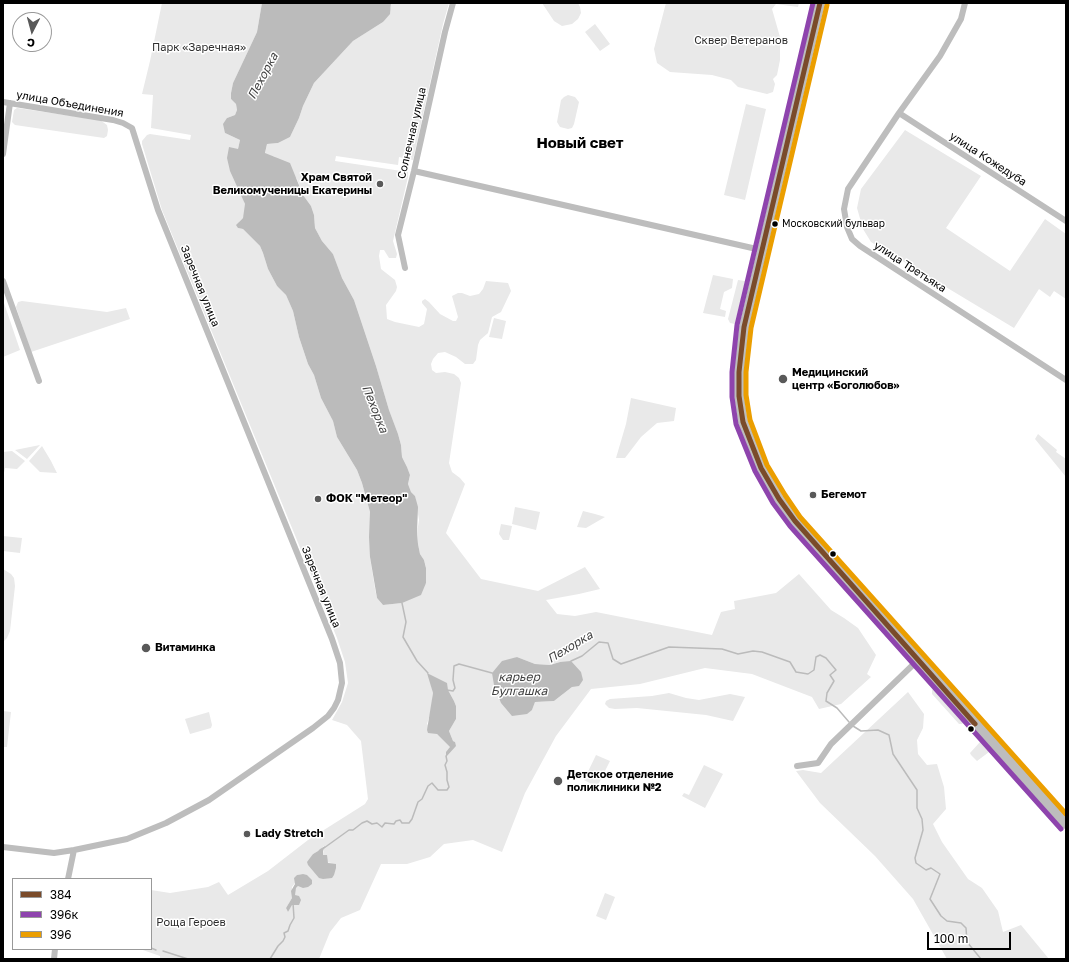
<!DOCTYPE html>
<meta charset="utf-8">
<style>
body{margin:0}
#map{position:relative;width:1069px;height:962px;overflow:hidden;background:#fff;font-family:"Golos Text",sans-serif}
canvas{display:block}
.frame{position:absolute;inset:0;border:4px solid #000;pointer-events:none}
.legend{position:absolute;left:12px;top:878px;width:140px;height:72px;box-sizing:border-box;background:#fff;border:1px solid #999;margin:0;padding:5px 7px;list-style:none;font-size:12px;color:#000}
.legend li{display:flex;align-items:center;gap:8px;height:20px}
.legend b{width:20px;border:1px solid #999}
.north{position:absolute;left:12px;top:12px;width:40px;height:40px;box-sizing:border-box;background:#fff;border:1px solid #999;border-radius:50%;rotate:186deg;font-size:11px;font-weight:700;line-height:16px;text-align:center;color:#000}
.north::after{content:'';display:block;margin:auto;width:14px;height:18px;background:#595959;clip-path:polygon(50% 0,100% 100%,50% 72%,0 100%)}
.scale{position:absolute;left:927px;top:932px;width:84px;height:18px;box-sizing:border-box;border:2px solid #000;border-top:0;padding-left:5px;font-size:12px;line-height:14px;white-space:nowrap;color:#000;-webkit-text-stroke:3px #fff;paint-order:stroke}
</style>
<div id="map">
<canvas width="1069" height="962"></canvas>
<div class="frame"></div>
<ul class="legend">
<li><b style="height:5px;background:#7a4b2a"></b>384</li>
<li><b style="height:5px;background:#8e44ad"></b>396к</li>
<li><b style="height:5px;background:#eb9e00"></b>396</li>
</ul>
<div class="north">С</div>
<div class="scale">100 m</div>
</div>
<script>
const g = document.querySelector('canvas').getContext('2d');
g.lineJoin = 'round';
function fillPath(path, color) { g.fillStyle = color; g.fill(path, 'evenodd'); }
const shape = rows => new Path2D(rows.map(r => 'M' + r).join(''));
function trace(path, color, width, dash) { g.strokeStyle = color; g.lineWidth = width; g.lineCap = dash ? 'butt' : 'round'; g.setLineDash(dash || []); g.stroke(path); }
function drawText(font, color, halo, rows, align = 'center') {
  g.font = font + ' "Golos Text",sans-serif'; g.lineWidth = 3; g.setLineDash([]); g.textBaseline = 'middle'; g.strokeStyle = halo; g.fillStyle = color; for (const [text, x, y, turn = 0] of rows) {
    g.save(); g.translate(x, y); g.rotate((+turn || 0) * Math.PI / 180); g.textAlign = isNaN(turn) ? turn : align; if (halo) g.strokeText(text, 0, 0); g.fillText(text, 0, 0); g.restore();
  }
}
fillPath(shape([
 [162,3,262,3,257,32,233,83,231,93,231,99,236,104,237,110,235,115,227,118,225,133,240,140,238,149,242,194,245,204,245,213,243,218,239,222,238,228,243,229,260,246,263,253,268,269,277,286,286,295,293,311,299,337,308,364,314,375,321,398,333,421,337,437,357,470,362,483,370,512,370,557,375,589,377,598,383,605,402,603,426,583,426,567,424,560,420,554,418,544,417,533,419,520,415,496,411,492,408,484,410,475,407,467,402,457,401,445,398,434,389,410,376,366,354,300,342,278,333,254,322,241,315,228,314,215,311,206,303,195,297,179,275,157,265,154,267,144,278,143,290,137,299,118,303,106,314,83,353,41,383,22,391,7,391,3,449,3,443,24,413,160,399,157,398,165,336,156,335,161,408,172,408,177,393,241,397,254,396,258,389,258,384,250,380,250,379,256,381,269,395,280,397,287,396,291,386,305,387,319,395,322,419,327,424,324,427,309,422,303,422,301,425,299,429,302,440,314,453,321,456,321,458,317,452,296,458,293,462,293,470,296,479,294,483,289,486,281,508,283,511,291,501,312,492,317,488,333,480,340,478,345,476,360,473,364,465,364,456,357,445,352,438,353,433,359,431,364,432,370,436,373,445,372,454,374,459,378,461,383,449,463,452,472,460,478,465,484,446,533,481,579,538,591,585,567,600,589,579,594,546,600,557,614,575,616,596,612,712,635,721,612,735,609,734,601,776,593,799,574,831,610,844,618,858,628,876,655,867,674,871,677,841,704,819,709,812,697,752,674,705,668,640,684,591,689,556,736,525,793,502,852,473,840,444,844,430,857,407,864,381,864,360,910,341,918,330,932,319,959,160,959,160,956,140,949,151,949,151,890,170,893,208,887,219,882,228,895,268,871,308,840,365,804,368,799,361,741,347,725,332,720,342,702,348,683,345,662,337,638,162,210,142,144,142,141,147,135,150,134,190,140,191,135,151,128,153,95,142,94,150,61],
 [517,657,535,664,550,665,560,662,572,687,554,701,535,702,532,710,492,673,496,669],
 [428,673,448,690,454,701,456,706,456,719,449,731,453,741,455,742,450,747,427,724,431,711,433,693],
 [324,846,323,855,326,858,328,863,332,862,308,865,313,854,318,851],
 [303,874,301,886,298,886,296,888,294,893,295,896,296,896,288,912,286,908,292,898,292,887,295,883,297,875],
 [542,3,578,3,580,7,581,13,578,19,572,24,562,26,554,21],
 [666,3,799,3,798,7,776,4,772,9,780,37,780,60,777,75,773,79,775,84,773,92,767,94,738,87,731,80,712,75,670,72,657,63,654,49],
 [595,24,610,44,600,51,585,32],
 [568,95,575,97,579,102,574,124,572,128,568,129,560,127,557,122,561,100,564,97],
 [746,104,766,109,745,200,724,195],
 [17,108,100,120,107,125,108,130,107,136,104,138,15,125,12,122,14,110],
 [905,130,981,176,946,228,1010,271,1045,219,1066,234,1066,299,1054,291,1050,297,1039,289,1014,328,871,242,863,229,857,208,861,189],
 [713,275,733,279,732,288,724,292,720,309,726,311,725,317,703,313],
 [738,280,745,281,735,324,730,323,728,319],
 [3,300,20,350,3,357],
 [22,301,107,312,126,308,130,319,31,352,16,307,18,302],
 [494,318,506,321,502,339,489,337],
 [631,398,676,408,674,421,657,423,641,437,625,458,616,458,626,424],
 [1038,434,1057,450,1056,452,1066,459,1066,477,1035,439],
 [40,445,27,459,15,450],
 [42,446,51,461,57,473,40,472,29,461],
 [12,451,25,461,17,469,5,468,3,477,3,452],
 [515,507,540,512,536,530,512,524],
 [583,511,595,514,605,517,586,528,577,527],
 [501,524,512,526,509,540,503,540,499,534],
 [3,536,22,538,20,553,3,551],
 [3,569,11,574,14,578,15,586,10,631,7,638,3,642],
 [935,688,964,719,965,721,962,724,959,724,932,694,932,690],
 [908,692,924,714,923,728,917,740,918,754,927,765,937,764,944,787,946,809,933,824,942,842,968,879,982,888,998,911,1003,932,1021,925,1049,959,947,959,913,899,875,856,820,803,796,771,803,770,821,773],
 [669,693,686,698,699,700,730,694,745,697,733,721,706,715,637,708,615,709,609,708,605,704,606,701,610,699,652,696],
 [3,711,11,712,7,747,3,747],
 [209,712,212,725,211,728,190,734,185,719],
 [982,741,990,749,989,752,977,761,971,755,970,753,980,742],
 [596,755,610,761,597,787,584,780],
 [704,765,723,774,705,808,682,796,684,793,689,795],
 [605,893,615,897,606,920,596,916]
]), '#e9e9e9');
fillPath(shape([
 [262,3,391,3,390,14,383,22,353,41,314,83,303,106,299,118,290,137,278,143,267,144,265,153,290,163,303,195,311,206,314,215,315,228,322,241,333,254,342,278,354,300,376,366,389,410,398,434,401,445,402,457,407,467,410,475,408,484,411,492,415,496,418,507,417,533,418,544,420,554,424,560,426,568,426,583,421,595,402,603,383,605,377,598,370,557,369,537,370,512,362,483,357,470,337,437,333,421,321,398,314,375,308,364,299,337,293,311,286,295,277,286,268,269,263,253,260,246,243,229,238,228,236,225,243,218,245,204,230,171,227,158,229,147,238,149,240,140,225,133,223,124,227,118,235,115,237,110,236,104,231,99,231,93,233,83,257,32],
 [517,657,535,664,550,665,560,662,571,661,581,672,583,680,579,686,572,687,554,701,535,702,532,710,527,714,512,716,501,703,494,685,492,673,502,661],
 [427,673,447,683,448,690,454,701,456,706,456,719,449,731,453,741,455,742,456,746,446,757,446,752,450,747,437,734,428,733,427,730,433,693],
 [325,846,323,851,323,855,327,855,328,863,336,864,336,868,334,875,332,878,323,879,319,878,308,865,307,862,313,854,318,851,320,849],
 [303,874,307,875,312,880,312,884,308,887,303,888,298,886,296,888,295,895,299,896,301,900,299,905,292,905,288,912,286,908,292,898,291,891,295,884,294,878,297,875]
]), '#bbb');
trace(shape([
 [402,603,406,622,403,637,417,661,428,673],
 [571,661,582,656,599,642,608,643,613,659,621,664,669,647,722,649,738,654,753,651,762,652,790,662,796,672,808,674,814,670,816,657,820,655,826,658,836,670,830,675,834,681,827,693,826,701,837,708,849,722],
 [447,690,453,691,455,688,453,680,454,666,459,664,492,673],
 [853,726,861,731,878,730,889,735,893,754,917,790,917,808,922,819,923,830,915,858,916,863,926,870,931,868,940,874,930,899,941,916,947,921,961,923,966,928,967,942,981,959],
 [324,848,349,830,353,830,362,823,367,821,372,824,377,823,382,827,385,823,394,824,396,821,400,820,402,823,409,823,412,819,418,802,422,799,428,786,432,783,438,790,447,790,449,787,447,780,447,772,445,765,447,761,446,756],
 [151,948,156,950],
 [163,951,188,959],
 [270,959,278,946,283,941,285,937,284,933,288,931,290,925,294,918,293,903]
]), '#bbb', 1.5);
trace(shape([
 [965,3,961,19,940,56,899,113,848,189,844,209,847,227,852,239,860,246,1066,380],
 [3,102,113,120,123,123,132,128,158,210,332,639,340,663,342,683,338,700,334,708,328,716,313,728,209,800,166,823,127,839,74,850,54,853,3,847],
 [899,113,1066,221],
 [3,154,10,103],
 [414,171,761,250],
 [405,268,398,235,414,171,445,32,453,3],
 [3,281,39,381],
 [797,766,818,763,831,744,918,660],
 [68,879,74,850],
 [54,959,55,949]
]), '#bdbdbd', 6);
trace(shape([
 [820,3,744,327,739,372,739,396,743,422,761,468,779,499,795,521,828,559,1066,824]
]), '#bdbdbd', 10);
trace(shape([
 [820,3,744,327,739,372,739,396,743,422,761,468,779,499,795,521,975,724]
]), '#7a4b2a', 5);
trace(shape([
 [813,3,737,325,732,372,732,397,736,424,755,471,773,503,790,526,1061,829]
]), '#8e44ad', 5);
trace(shape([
 [827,5,751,328,746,372,746,395,750,420,767,465,785,495,800,517,1066,814]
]), '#eb9e00', 5);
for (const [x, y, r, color] of [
 [380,184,4,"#595959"],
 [775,224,3.5,"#000"],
 [783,379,5,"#595959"],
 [813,495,4,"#595959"],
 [318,499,4,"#595959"],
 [833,554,3.5,"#000"],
 [146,648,5,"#595959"],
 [971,729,3.5,"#000"],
 [558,781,5,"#595959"],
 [247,834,4,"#595959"]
]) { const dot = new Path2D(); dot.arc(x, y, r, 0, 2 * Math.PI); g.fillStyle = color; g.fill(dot); trace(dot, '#fff', 1.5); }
drawText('10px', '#000', '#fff', [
 ["Московский бульвар",782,224]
], 'left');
drawText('11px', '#2e2e2e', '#fff', [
 ["Сквер Ветеранов",741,41],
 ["Парк «Заречная»",199,48],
 ["Роща Героев",191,923]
]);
drawText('11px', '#000', '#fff', [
 ["улица Объединения",70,104,10],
 ["Солнечная улица",412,133,-77],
 ["улица Кожедуба",988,159,33],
 ["улица Третьяка",910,267,33],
 ["Заречная улица",200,286,68],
 ["Заречная улица",321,587,68]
]);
drawText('bold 11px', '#000', '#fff', [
 ["Храм Святой",372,178,"right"],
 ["Великомученицы Екатерины",372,191,"right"],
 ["Медицинский",792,373],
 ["центр «Боголюбов»",792,386],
 ["Бегемот",821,495],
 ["ФОК \"Метеор\"",326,499],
 ["Витаминка",155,648],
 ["Детское отделение",567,775],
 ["поликлиники №2",567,788],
 ["Lady Stretch",255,834]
], 'left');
drawText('italic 12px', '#3f3f3f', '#fff', [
 ["Пехорка",263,76,-62],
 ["Пехорка",375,409,68],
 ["Пехорка",570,647,-31],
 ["карьер",519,677],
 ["Булгашка",519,691]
]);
drawText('bold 15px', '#000', '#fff', [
 ["Новый свет",580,143]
]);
</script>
